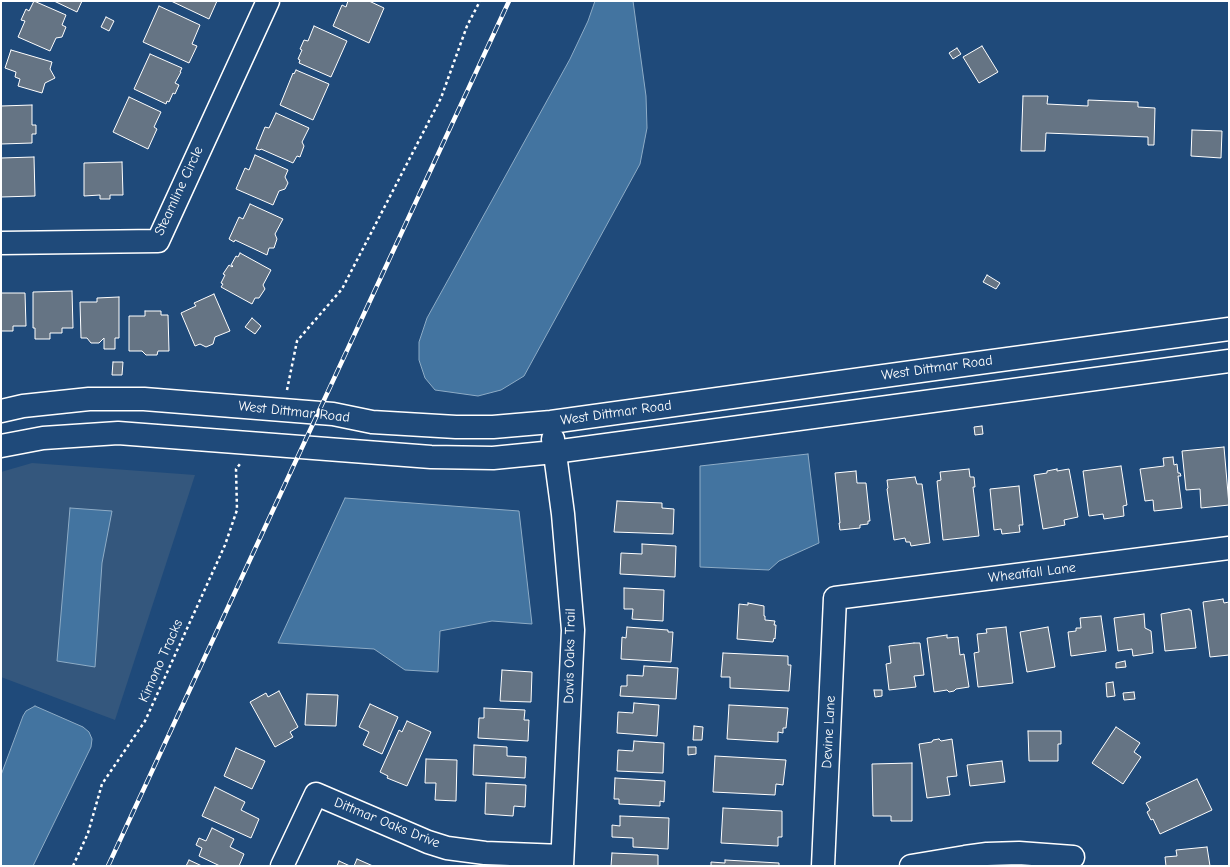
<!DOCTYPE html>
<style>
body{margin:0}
#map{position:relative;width:1230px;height:867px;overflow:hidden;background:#1f4a7a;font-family:"Comic Neue",sans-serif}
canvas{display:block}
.frame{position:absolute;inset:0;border:2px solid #fff;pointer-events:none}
</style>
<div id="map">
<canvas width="1230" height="867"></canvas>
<div class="frame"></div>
</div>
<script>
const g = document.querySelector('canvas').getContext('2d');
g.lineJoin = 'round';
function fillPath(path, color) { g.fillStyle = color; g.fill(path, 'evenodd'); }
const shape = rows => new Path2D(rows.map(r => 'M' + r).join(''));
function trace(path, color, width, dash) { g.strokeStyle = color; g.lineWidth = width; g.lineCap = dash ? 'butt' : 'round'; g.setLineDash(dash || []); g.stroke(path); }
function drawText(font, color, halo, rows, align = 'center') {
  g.font = font + ' "Comic Neue",sans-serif'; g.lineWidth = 3; g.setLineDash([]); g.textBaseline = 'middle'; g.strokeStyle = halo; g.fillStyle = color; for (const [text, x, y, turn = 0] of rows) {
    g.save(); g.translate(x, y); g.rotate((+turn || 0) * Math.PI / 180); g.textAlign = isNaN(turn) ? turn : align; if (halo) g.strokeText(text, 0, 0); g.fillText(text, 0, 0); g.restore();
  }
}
fillPath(shape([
 [32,463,195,475,115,720,1,677,1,472]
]), '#34577d');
const water = shape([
 [595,1,633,1,646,96,647,128,640,164,524,376,501,390,478,396,435,390,425,378,419,360,419,342,427,318,570,59,588,21,595,1],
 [808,454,819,543,779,561,769,570,700,567,700,466,808,454],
 [345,498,519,511,532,624,492,621,440,631,438,672,405,670,374,649,278,643,345,498],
 [70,508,112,511,102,563,95,667,57,661,70,508],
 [35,706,83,727,89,732,92,739,91,747,33,866,1,866,1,775,23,716,26,711,35,706]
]);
fillPath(water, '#4374a0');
trace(water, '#8eacc6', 1);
const building = shape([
 [34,1,66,15,62,25,66,27,62,37,56,38,50,51,18,37,25,21,21,20,26,9,29,11,34,1],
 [54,1,82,1,77,12,54,1],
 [171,1,217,1,209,19,171,1],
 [348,1,369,1,384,8,369,43,333,26,342,5,346,7,348,1],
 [159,6,200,25,192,44,197,46,189,63,143,42,159,6],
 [106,17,114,21,109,31,101,27,106,17],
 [314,26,347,41,331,77,299,63,300,60,298,59,302,50,300,49,304,40,308,41,314,26],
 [982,46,998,72,979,83,963,57,982,46],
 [957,48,961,54,953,59,949,53,957,48],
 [11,50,52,62,50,69,55,78,45,83,42,93,18,86,20,79,15,77,16,72,5,68,11,50],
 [150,54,182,68,180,72,181,72,175,83,179,85,175,94,173,93,169,102,167,101,166,104,134,89,150,54],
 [296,70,329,84,313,120,280,105,293,73,294,74,296,70],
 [1023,96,1048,96,1047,104,1088,106,1088,100,1138,102,1138,107,1155,108,1154,145,1148,145,1148,137,1046,133,1045,151,1021,151,1023,96],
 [129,97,161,112,154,127,157,129,148,149,113,132,129,97],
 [32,105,32,125,36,125,36,134,32,134,32,143,1,144,1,106,32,105],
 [276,113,309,128,302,142,304,146,300,157,297,156,293,163,261,149,260,150,256,149,265,127,269,128,276,113],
 [1192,130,1222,131,1221,158,1191,156,1192,130],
 [255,155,288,170,285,177,288,183,285,189,279,191,273,205,236,189,245,168,249,170,255,155],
 [34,157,35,196,1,197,1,158,34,157],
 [122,162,123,195,110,195,110,199,100,199,100,195,84,196,84,163,122,162],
 [250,204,283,219,275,234,277,239,274,248,269,248,267,255,235,240,234,242,229,239,239,217,243,219,250,204],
 [240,253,271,270,263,285,265,289,259,298,255,298,252,304,221,287,223,284,221,283,225,275,223,274,229,265,232,267,233,266,231,265,236,256,238,257,240,253],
 [987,275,1000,283,996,289,983,282,987,275],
 [72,291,73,328,62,328,62,333,50,333,50,339,35,339,35,328,33,328,33,292,72,291],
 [1,293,25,293,26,326,13,326,13,331,1,331,1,293],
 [214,294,230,331,215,337,213,344,206,347,200,344,195,346,181,313,196,306,194,303,214,294],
 [119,297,119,338,115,338,115,349,104,349,104,338,99,343,91,343,87,338,81,338,80,302,97,302,97,298,119,297],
 [145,311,161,311,161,315,168,315,169,351,158,351,157,355,146,355,142,351,129,351,129,316,145,316,145,311],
 [252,318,261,326,255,334,245,327,252,318],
 [113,362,123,362,122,375,112,375,113,362],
 [982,426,983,434,975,435,974,427,982,426],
 [1224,447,1229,505,1201,508,1200,489,1186,490,1182,451,1224,447],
 [1173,457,1174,465,1177,464,1178,473,1180,473,1181,476,1178,476,1182,508,1154,511,1153,500,1145,501,1140,469,1164,466,1163,458,1173,457],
 [1121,466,1127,505,1123,506,1124,516,1104,519,1103,514,1089,516,1083,471,1121,466],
 [969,469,970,477,974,477,975,487,973,487,979,536,943,540,937,481,941,480,940,472,969,469],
 [1057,469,1057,471,1069,469,1078,517,1064,520,1065,525,1043,529,1034,475,1047,473,1047,471,1057,469],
 [856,471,857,483,866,483,870,521,868,521,868,524,860,525,860,528,840,530,839,523,840,523,835,473,856,471],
 [915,477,917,484,922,484,930,543,911,546,910,542,906,542,905,538,894,540,887,489,888,488,887,480,915,477],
 [1019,486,1023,525,1019,525,1020,532,1002,534,1001,529,994,530,990,489,1019,486],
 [617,501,662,503,662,508,674,509,673,534,614,532,617,501],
 [642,544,676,546,675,577,620,574,621,553,642,554,642,544],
 [624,588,664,590,663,621,632,619,633,609,624,609,624,588],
 [1223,599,1224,603,1229,602,1229,655,1210,657,1203,602,1223,599],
 [748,603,764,606,764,616,765,616,765,620,775,621,774,625,776,625,775,639,774,638,773,642,737,639,739,604,748,605,748,603],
 [1189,609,1189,610,1191,610,1196,648,1165,651,1161,614,1189,609],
 [1144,614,1145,628,1151,631,1153,653,1133,656,1132,649,1118,651,1114,618,1144,614],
 [1101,616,1106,651,1071,656,1068,632,1076,631,1076,628,1081,628,1080,618,1101,616],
 [627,627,668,630,668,632,673,632,671,662,621,659,622,637,626,638,627,627],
 [1006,627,1013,683,978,687,974,653,979,652,977,634,987,633,986,629,1006,627],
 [1048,627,1055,667,1027,672,1020,632,1048,627],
 [947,635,947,638,958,637,960,655,964,654,969,687,956,689,954,691,949,692,947,690,934,692,927,638,947,635],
 [914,643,920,643,924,675,914,676,916,687,889,690,886,664,891,663,889,646,914,643],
 [723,653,788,656,788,665,791,665,789,691,730,688,730,677,721,677,723,653],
 [1125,661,1126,667,1116,668,1116,663,1125,661],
 [644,666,678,668,676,699,620,696,621,686,627,686,627,675,643,676,644,666],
 [502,670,532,672,531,702,500,701,502,670],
 [1113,682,1115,696,1107,697,1106,683,1113,682],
 [874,690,882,690,882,696,875,697,874,690],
 [279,691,298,727,290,732,293,737,275,747,250,702,266,693,268,697,279,691],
 [1134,692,1135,699,1124,700,1123,693,1134,692],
 [307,694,338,695,336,726,305,725,307,694],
 [634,703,659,705,657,736,617,733,618,712,633,713,634,703],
 [370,704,398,717,382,754,363,745,369,732,359,727,370,704],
 [729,705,788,708,786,728,783,728,783,733,778,732,778,742,727,739,729,705],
 [484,708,525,710,524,720,529,720,528,741,478,738,479,718,484,718,484,708],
 [407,721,431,732,407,786,387,778,388,776,380,772,399,730,402,732,407,721],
 [694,726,703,727,702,740,693,740,694,726],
 [1116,727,1140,743,1134,752,1141,757,1123,784,1092,763,1116,727],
 [1028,731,1061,731,1061,744,1058,744,1058,761,1029,761,1028,731],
 [939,739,941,741,952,739,957,776,947,777,950,795,927,798,919,744,932,742,933,740,939,739],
 [634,741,664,743,663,773,617,771,618,750,633,751,634,741],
 [474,745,507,747,507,756,526,757,525,778,473,775,474,745],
 [688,747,696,747,696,754,688,755,688,747],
 [236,748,265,761,252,789,224,776,236,748],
 [715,756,786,760,783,785,776,784,775,795,713,792,715,756],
 [426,759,457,760,456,801,435,800,436,783,425,783,426,759],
 [1002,761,1005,782,970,786,967,765,1002,761],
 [912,763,912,821,891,821,891,816,873,816,872,764,912,763],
 [615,778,665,781,664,802,660,801,660,806,619,804,619,799,614,799,615,778],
 [1197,779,1212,810,1160,834,1153,819,1151,820,1147,812,1150,810,1146,803,1197,779],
 [486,783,526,785,525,807,514,806,513,816,485,814,486,783],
 [215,787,245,802,241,810,259,819,251,838,202,816,215,787],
 [723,808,782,811,782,837,778,837,778,846,721,843,723,808],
 [620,816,669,818,668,849,633,847,633,838,612,837,612,825,620,826,620,816],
 [212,828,234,839,230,847,244,854,239,866,220,866,199,856,202,848,196,845,199,838,206,841,212,828],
 [1207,847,1210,866,1166,866,1165,857,1177,856,1176,850,1207,847],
 [612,853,658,855,658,866,611,866,612,853],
 [357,859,373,866,354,866,357,859],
 [189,860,202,866,186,866,189,860],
 [725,860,779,863,779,866,711,866,711,862,725,863,725,860],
 [339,861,350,866,337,866,339,861]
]);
fillPath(building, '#657484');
trace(building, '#fff', 1);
const minor = shape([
 [1,243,158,241,268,1],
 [1,411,23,406,89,399,144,399,333,414,372,422,456,427,493,427,551,422,956,366,1229,329],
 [553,439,563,514,573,630,562,866],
 [1,446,43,438,118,433,431,457,493,458,554,452,1229,361],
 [282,866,316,794,428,842,447,848,485,853,562,856],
 [823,866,835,598,1229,548],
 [911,866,965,857,987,854,1019,853,1073,857]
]);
trace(minor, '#fff', 25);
trace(shape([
 [287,390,297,341,342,289,441,98,467,26,480,1],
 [73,866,88,833,102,784,145,721,225,545,237,510,236,469,240,464]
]), '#fff', 2.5, [3, 3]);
trace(minor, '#1f4a7a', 22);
const rail = shape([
 [108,866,509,1]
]);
trace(rail, '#fff', 4.5);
trace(rail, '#1f4a7a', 3, [9]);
drawText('14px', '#fff', '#1f4a7a', [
 ["Steamline Circle",179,191,-65],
 ["West Dittmar Road",937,368,-8],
 ["West Dittmar Road",294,412,6],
 ["West Dittmar Road",616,413,-8],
 ["Wheatfall Lane",1032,573,-7],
 ["Davis Oaks Trail",570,656,-89],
 ["Kimono Tracks",161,661,-66],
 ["Devine Lane",829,732,-87],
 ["Dittmar Oaks Drive",387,823,22]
]);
</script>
